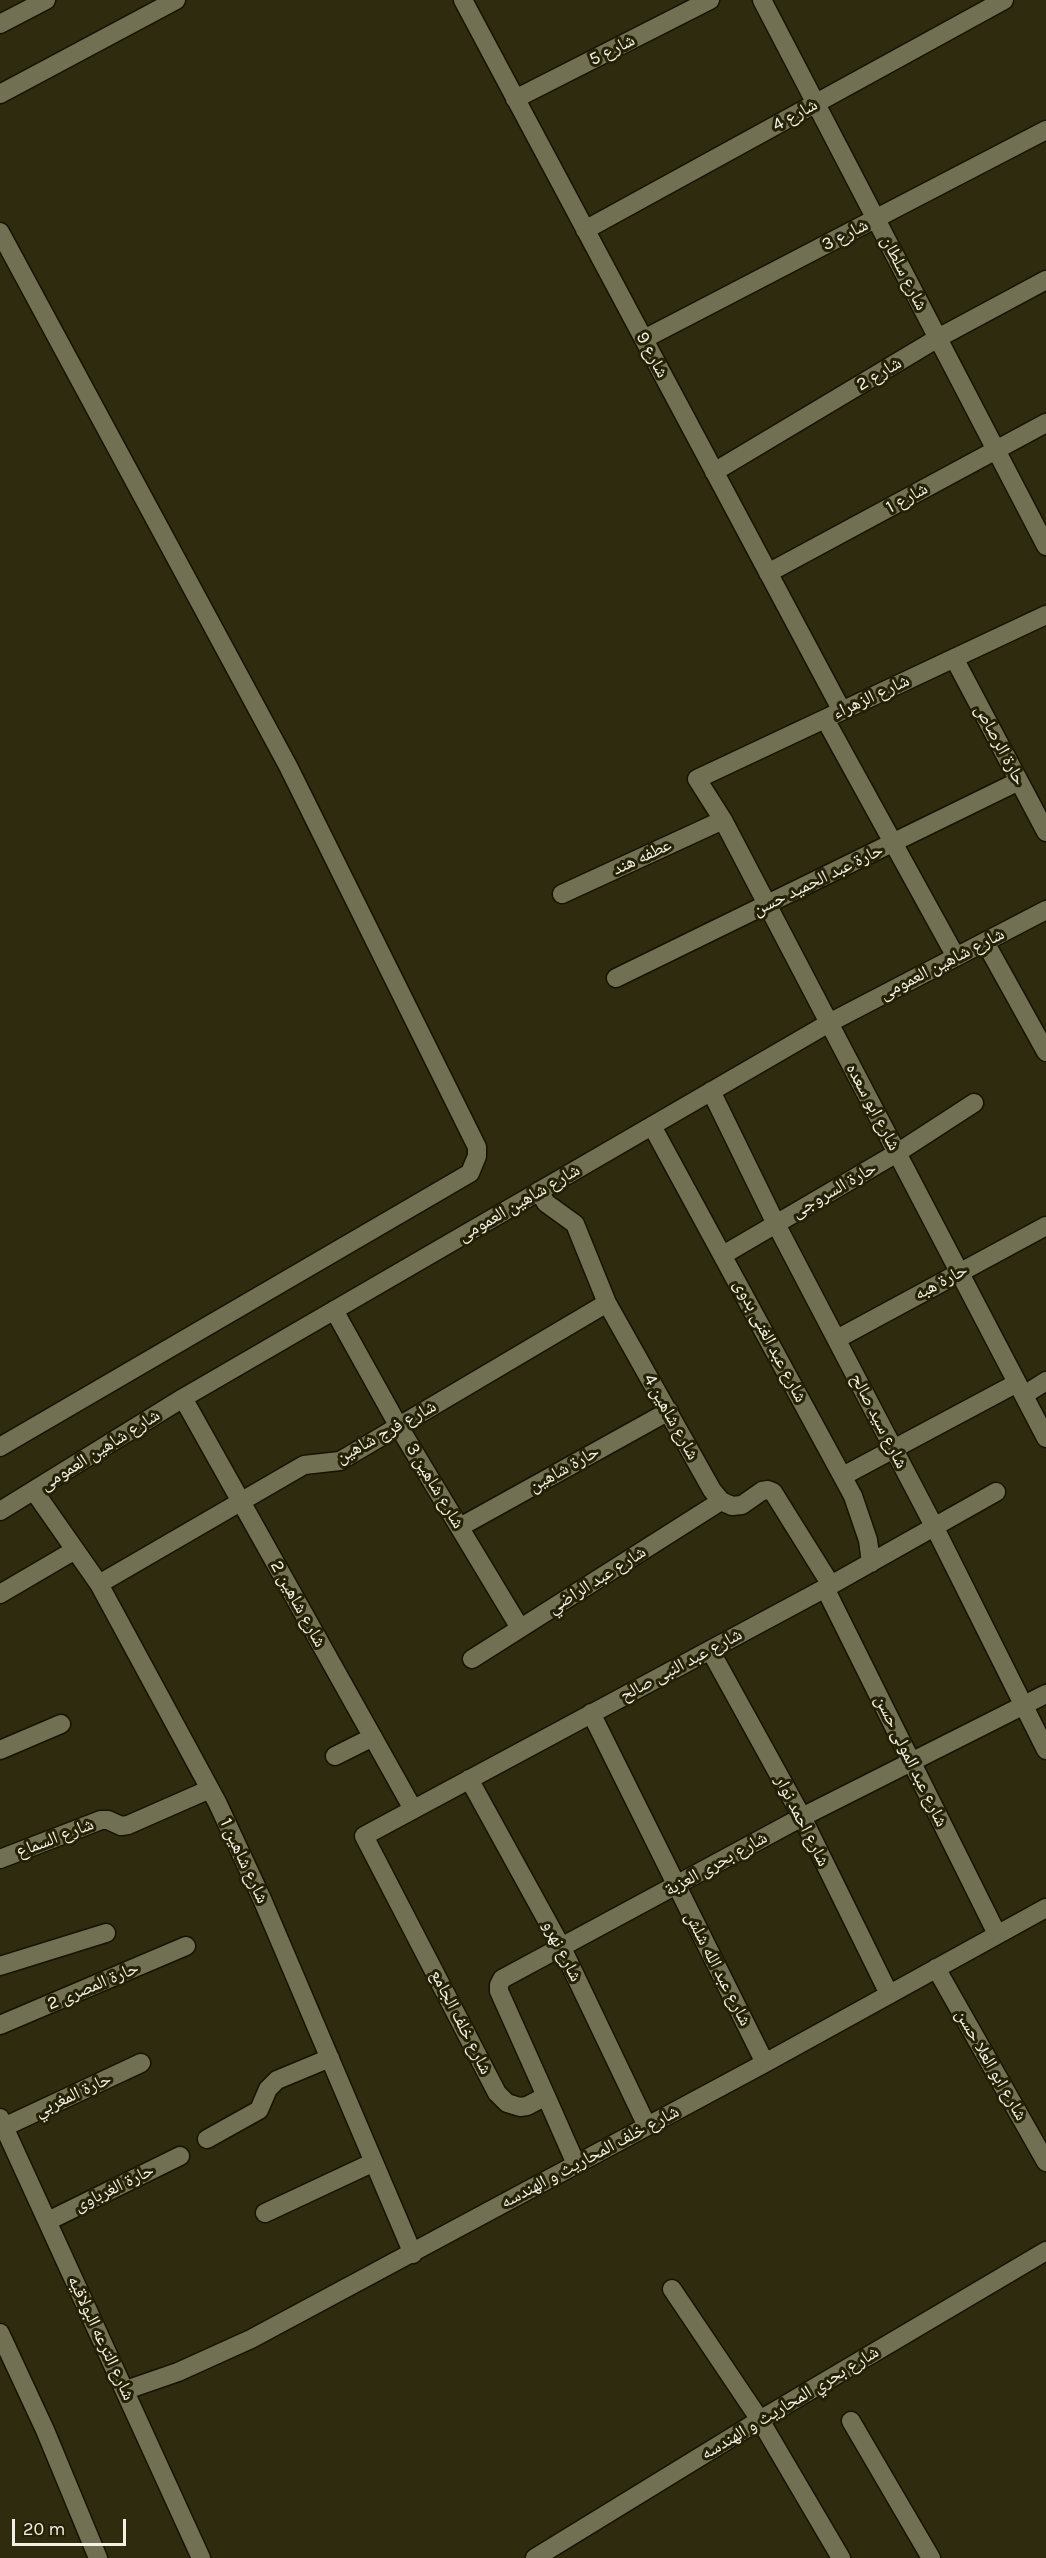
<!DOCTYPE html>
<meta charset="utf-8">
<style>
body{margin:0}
#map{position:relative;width:1046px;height:2558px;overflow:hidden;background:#2e2b0f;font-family:Karla,sans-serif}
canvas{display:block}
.scale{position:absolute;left:12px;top:2519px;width:114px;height:27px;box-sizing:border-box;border:3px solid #f3f2e1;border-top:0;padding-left:8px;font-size:18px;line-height:21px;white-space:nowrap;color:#f3f2e1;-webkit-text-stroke:4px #242106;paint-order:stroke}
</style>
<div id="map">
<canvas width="1046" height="2558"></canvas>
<div class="scale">20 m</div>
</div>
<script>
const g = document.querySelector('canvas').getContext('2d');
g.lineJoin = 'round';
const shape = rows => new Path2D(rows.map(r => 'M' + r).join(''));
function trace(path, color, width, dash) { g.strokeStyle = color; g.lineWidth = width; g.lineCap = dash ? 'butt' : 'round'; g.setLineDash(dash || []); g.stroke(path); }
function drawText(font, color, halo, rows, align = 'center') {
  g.font = font + ' Karla,"Noto Naskh Arabic",sans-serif'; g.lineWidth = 6; g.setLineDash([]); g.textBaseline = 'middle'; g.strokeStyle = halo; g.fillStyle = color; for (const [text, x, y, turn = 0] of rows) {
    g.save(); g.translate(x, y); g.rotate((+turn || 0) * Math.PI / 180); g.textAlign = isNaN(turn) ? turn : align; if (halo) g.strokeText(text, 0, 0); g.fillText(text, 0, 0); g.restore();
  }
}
const minor = shape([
 [463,0,842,711],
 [762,0,1046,546],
 [0,24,46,0],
 [0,94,176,0],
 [515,99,710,0],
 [585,230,1004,0],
 [0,232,288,766,477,1147,477,1156,470,1173,0,1447],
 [644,339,1046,130],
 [714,472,938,338,1046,280],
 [768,573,1046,423],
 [1046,615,697,779,723,820,1046,1438],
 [954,658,1046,832],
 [825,719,956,957],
 [562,894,723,820],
 [985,942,1046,1052],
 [616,978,1019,781],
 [711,1091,776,1224,935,1528,1046,1750],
 [652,1126,853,1496,868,1540,871,1563],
 [539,1191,546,1203,575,1224,607,1303,712,1490,721,1501,732,1506,742,1505,762,1491,768,1490,773,1492,831,1585],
 [723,1255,897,1153,974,1103],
 [334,1310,399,1427,520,1628],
 [837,1339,1046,1226],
 [1024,1395,1046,1381],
 [183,1398,413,1809],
 [843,1476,1017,1383],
 [34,1491,99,1584,217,1802,262,1899,413,2254],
 [0,1511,183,1398,829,1023,1046,910],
 [460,1527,669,1411],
 [99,1584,304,1465,340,1461,607,1303],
 [825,1588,997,1934],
 [0,1594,75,1550],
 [710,1650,802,1817,889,1994],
 [472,1659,721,1501],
 [591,1713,765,2063],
 [0,1750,61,1724],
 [335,1756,373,1737],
 [469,1779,562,1948,647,2126],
 [0,1859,101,1820,108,1820,121,1826,128,1825,210,1789],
 [0,1966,106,1933],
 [936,1968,1046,2162],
 [0,2025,186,1946],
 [546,2096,499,1991,499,1985,502,1979,802,1817,1046,1694],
 [0,2118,201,2558],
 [4,2127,141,2063],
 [207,2139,259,2110,268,2089,277,2080,330,2058],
 [576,2164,546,2096,527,2106,520,2107,507,2103,497,2093,364,1836,831,1585,996,1492],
 [265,2213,374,2162],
 [48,2221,180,2156],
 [672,2289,760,2420,841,2558],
 [0,2333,45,2430,98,2558],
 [126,2390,178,2372,251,2339,765,2063,1046,1908],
 [851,2421,931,2558],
 [535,2558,760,2420,1046,2251]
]);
trace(minor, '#161300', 21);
trace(minor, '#727052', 18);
drawText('18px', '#f3f2e1', '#242106', [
 ["شارع 5",612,50,-27],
 ["شارع 4",795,115,-29],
 ["شارع 3",845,235,-27],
 ["شارع سلطان",904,273,63],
 ["شارع 9",652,355,62],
 ["شارع 2",879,374,-31],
 ["شارع 1",907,498,-29],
 ["شارع الزهراء",871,697,-25],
 ["حارة الرصاص",1000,745,62],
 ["عطفه هند",642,857,-25],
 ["حارة عبد الحميد حسن",818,880,-26],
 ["شارع شاهين العمومى",942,964,-27],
 ["شارع ابو سعده",873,1107,62],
 ["حارة السروجى",834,1190,-30],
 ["شارع شاهين العمومى",519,1203,-30],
 ["حارة هبه",941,1282,-28],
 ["شارع عبد الغنى بدوى",770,1341,62],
 ["شارع شاهين 4",671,1417,61],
 ["شارع سيد صالح",879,1421,63],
 ["شارع فرج شاهين",386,1432,-29],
 ["شارع شاهين العمومى",100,1450,-32],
 ["حارة شاهين",564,1469,-29],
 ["شارع شاهين 3",435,1486,59],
 ["شارع عبد الراضي",597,1580,-32],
 ["شارع شاهين 2",298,1604,61],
 ["شارع عبد النبى صالح",681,1665,-28],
 ["شارع عبد المولى حسن",911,1761,64],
 ["شارع احمد نوار",802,1821,63],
 ["شارع السماع",55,1838,-21],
 ["شارع شاهين 1",244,1861,65],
 ["شارع بحرى العزبة",716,1864,-29],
 ["شارع نهرو",562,1951,63],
 ["شارع عبد الله شلش",718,1969,63],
 ["حارة المصرى 2",93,1986,-23],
 ["شارع خلف الجامع",461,2022,63],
 ["شارع ابو العلا حسن",991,2065,60],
 ["حارة المغربي",73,2095,-25],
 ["شارع خلف المحاريث و الهندسه",590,2157,-28],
 ["حارة الغرباوى",114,2188,-26],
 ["شارع الترعه البولاقيه",101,2338,65],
 ["شارع بحري المحاريث و الهندسه",790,2403,-31]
]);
</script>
